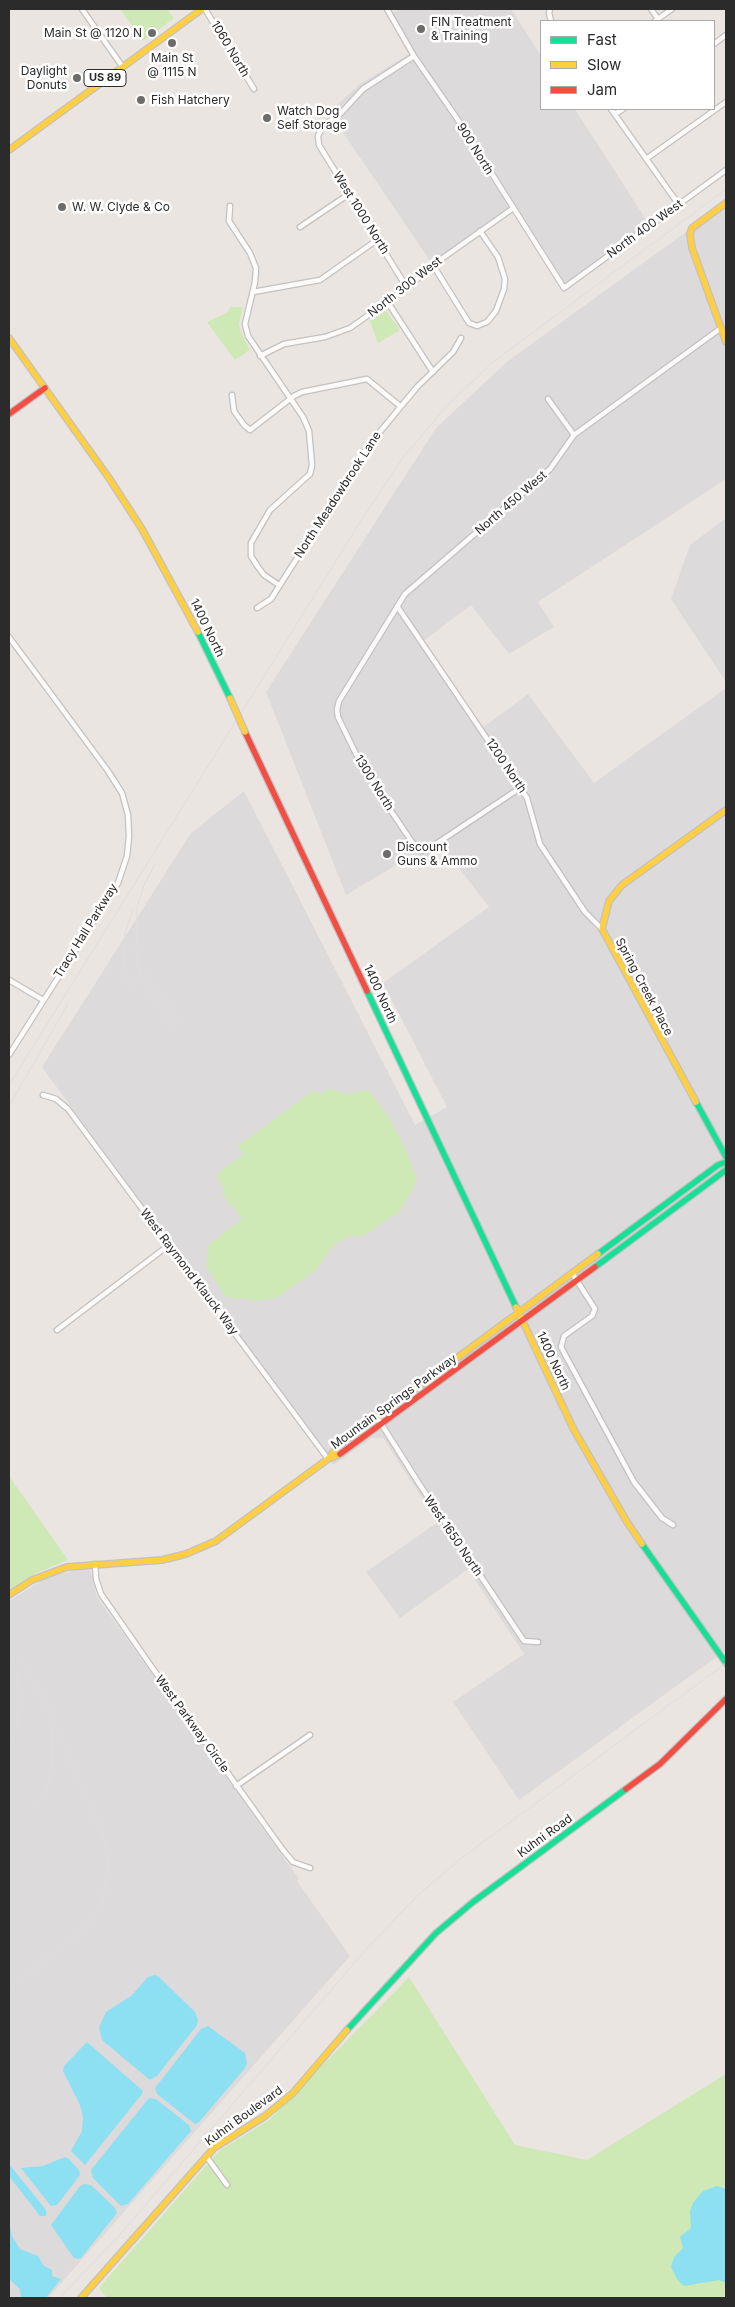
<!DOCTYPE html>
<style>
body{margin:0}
#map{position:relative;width:735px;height:2307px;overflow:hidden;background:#eae5e0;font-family:Inter,sans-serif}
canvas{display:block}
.frame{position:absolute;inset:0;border:10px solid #2b2b2b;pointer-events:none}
.legend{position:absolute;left:540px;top:20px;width:175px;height:90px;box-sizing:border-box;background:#fff;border:1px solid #aaa;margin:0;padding:6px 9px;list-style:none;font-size:15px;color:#2b2b2b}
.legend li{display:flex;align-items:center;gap:10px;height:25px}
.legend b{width:25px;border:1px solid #aaa}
</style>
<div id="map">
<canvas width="735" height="2307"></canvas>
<div class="frame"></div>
<ul class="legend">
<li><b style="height:6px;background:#16e098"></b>Fast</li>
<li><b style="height:6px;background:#ffcf43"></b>Slow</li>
<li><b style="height:6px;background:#f24e42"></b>Jam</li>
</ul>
</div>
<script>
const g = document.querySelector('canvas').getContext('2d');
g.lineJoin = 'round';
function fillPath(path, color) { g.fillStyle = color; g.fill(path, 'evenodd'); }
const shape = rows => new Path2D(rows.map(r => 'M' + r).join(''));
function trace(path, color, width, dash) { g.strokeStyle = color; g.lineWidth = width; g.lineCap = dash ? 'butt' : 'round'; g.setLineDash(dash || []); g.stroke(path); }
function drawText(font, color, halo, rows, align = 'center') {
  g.font = font + ' Inter,sans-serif'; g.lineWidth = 5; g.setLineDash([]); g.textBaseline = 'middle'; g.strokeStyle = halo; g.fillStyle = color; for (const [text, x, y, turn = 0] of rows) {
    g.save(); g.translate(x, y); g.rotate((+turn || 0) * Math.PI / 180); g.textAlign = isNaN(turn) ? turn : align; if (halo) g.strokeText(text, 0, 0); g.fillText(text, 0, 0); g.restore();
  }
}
fillPath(shape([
 [399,9,511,9,541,56,541,109,575,109,650,226,564,288,512,209,433,265,329,112,360,84,409,54,390,15],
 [726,203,726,479,538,602,554,627,509,654,471,605,422,642,481,729,528,694,594,783,726,688,726,1650,519,1800,453,1702,524,1654,468,1569,400,1618,366,1572,438,1522,383,1438,372,1438,333,1465,42,1067,191,833,244,791,415,1125,447,1107,383,983,489,907,442,846,432,852,426,860,417,861,413,855,346,895,266,692,436,428,508,361],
 [726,518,726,682,671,599,690,545],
 [85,1567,91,1572,97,1597,299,1879,297,1881,350,1956,48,2298,9,2298,9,1601,44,1579]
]), '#dddadc');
fillPath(shape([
 [120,9,167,9,174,18,143,41],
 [230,307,243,307,239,324,241,333,250,350,235,360,207,322,228,312],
 [386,311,400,330,378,343,370,321],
 [329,1089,348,1094,368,1090,389,1117,404,1146,417,1178,414,1188,400,1211,364,1236,350,1236,334,1245,315,1271,277,1298,258,1301,226,1297,207,1268,208,1245,242,1219,223,1195,224,1188,216,1175,243,1154,238,1146,311,1092,322,1093],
 [9,1476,68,1560,36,1573,9,1591],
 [409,1977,515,2145,587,2160,726,2074,726,2298,107,2298,99,2288,219,2151,269,2120]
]), '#cee8b6');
fillPath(shape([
 [155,1975,159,1977,195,2012,198,2020,197,2025,157,2076,150,2080,102,2040,99,2027,106,2012,131,1996,148,1977],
 [208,2026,245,2053,247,2063,245,2068,199,2122,195,2124,157,2094,155,2088,201,2029],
 [87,2042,143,2091,142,2094,85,2165,71,2151,82,2131,83,2117,80,2105,63,2071,64,2066],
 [149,2098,156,2099,189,2125,191,2131,128,2204,121,2206,93,2178,91,2170],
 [65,2157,69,2159,79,2170,80,2175,57,2205,51,2206,21,2168,43,2166],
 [9,2164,46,2210,46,2216,40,2216,9,2176],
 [84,2184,91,2185,115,2208,117,2213,81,2258,78,2259,74,2258,51,2225,80,2186],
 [717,2186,726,2189,726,2283,719,2280,684,2286,677,2279,671,2267,674,2257,683,2248,680,2237,691,2228,690,2211,693,2203,703,2191],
 [9,2221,12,2236,20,2249,38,2256,44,2266,52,2270,52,2276,61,2279,46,2298,21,2298,20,2289,9,2279]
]), '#8ddff2');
const street = shape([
 [82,9,122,66],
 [205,9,254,89],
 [387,9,414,56,458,120,564,288,726,170],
 [550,9,549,13,551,21],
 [651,9,658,19],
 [655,21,672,9],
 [714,44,726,35],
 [611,109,679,205],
 [615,114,623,109],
 [646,159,726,102],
 [230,206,229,221,250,253,256,268,255,282,245,324,248,336,303,417,309,431,312,465,310,474,270,510,251,543,251,556,258,567,264,575,279,585],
 [300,227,349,194],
 [433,265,469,323,477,326,487,322,496,311,504,289,505,279,498,257,480,231],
 [407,288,319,145,318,136,323,126,341,113,363,89,414,56],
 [253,292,320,280,377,240],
 [387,301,433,372],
 [260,356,284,344,325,337,350,328,407,288,433,265,512,209],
 [232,395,234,411,244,425,250,430,294,396,302,392,367,379,400,406],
 [548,399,574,435],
 [397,606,527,798,540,844,585,912,602,929],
 [257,608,271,599,369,445,417,387,453,352,461,338],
 [9,637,108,771,122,793,128,815,129,836,127,856,118,883,9,1055],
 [520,788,427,850,420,851,414,845,379,793,355,752,338,717,337,710,339,701,405,594,550,469,574,435,721,328],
 [9,980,43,1000],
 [43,1095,56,1099,68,1109,328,1459],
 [572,1273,595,1309,592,1316,564,1336,561,1347,634,1482,662,1518,673,1525],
 [57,1330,169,1245],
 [377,1417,418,1482,524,1641,538,1642],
 [95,1564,96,1579,101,1594,151,1666,283,1850,293,1862,310,1868],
 [236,1786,310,1735],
 [206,2156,227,2185]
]);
const fast = shape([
 [198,632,230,698],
 [367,991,516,1307],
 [696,1102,726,1157],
 [598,1254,718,1165,726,1162],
 [595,1267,726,1170],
 [642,1544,726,1663],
 [347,2030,436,1933,473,1902,626,1789]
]);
const slow = shape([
 [9,150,202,9],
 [726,203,692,228,690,234,692,248,726,342],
 [9,338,109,478,142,529,198,632],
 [696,1102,602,929,609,901,622,885,726,810],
 [516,1307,574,1430,627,1522,642,1544],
 [328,1459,339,1445,598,1254],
 [9,1595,32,1580,67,1567,162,1560,186,1554,216,1541,328,1459,340,1454],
 [81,2298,214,2148,265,2116,293,2093,347,2030]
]);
const jam = shape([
 [9,414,45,388],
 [245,732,367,991],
 [340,1454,595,1267],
 [626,1789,660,1764,726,1699]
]);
trace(street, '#c3c1c2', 7);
trace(fast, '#c3c1c2', 8);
trace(slow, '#c3c1c2', 8);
trace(jam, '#c3c1c2', 8);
trace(street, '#fcfbfa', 4.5);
trace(fast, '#16e098', 5.5);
trace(slow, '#ffcf43', 5.5);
trace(jam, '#f24e42', 5.5);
trace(shape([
 [155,864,144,885,137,908,136,954,140,975,146,988,174,1029],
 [145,972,181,1024],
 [131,991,124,965,123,950,125,933,133,909],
 [9,1085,359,524,405,455,447,406,492,363,726,189],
 [9,1106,68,1004],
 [9,1644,28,1671,45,1701,100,1829,107,1850,108,1869,102,1902,85,1928,9,1989],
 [9,1751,17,1726,19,1703,17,1677,9,1651],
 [37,1808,46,1790,51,1770,53,1747,51,1726],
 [59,2298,117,2238,370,1945,420,1893,463,1857,726,1663]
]), '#dddddf', 1);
const slowBridge = shape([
 [230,698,245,732]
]);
trace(slowBridge, '#c3c1c2', 8, []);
trace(slowBridge, '#ffcf43', 5.5);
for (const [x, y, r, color] of [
 [421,29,5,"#6e6c6a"],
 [152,33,5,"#6e6c6a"],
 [172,43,5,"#6e6c6a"],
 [77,78,5,"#6e6c6a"],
 [141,100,5,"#6e6c6a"],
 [267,118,5,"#6e6c6a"],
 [62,207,5,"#6e6c6a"],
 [387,854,5,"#6e6c6a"]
]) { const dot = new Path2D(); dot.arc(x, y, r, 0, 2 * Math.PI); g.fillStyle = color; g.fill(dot); trace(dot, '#fff', 2); }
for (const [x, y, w] of [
 [105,78,42]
]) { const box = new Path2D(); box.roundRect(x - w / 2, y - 8.5, w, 17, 4); g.fillStyle = '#fff'; g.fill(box); trace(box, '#2b2b2b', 1); }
drawText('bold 11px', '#2b2b2b', null, [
 ["US 89",105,78]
]);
drawText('12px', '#2b2b2b', '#fff', [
 ["FIN Treatment",431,22],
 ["& Training",431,36],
 ["Main St @ 1120 N",142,33,"right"],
 ["Main St",172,58,"center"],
 ["@ 1115 N",172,72,"center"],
 ["Daylight",67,71,"right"],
 ["Donuts",67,85,"right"],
 ["Fish Hatchery",151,100],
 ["Watch Dog",277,111],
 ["Self Storage",277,125],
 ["W. W. Clyde & Co",72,207],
 ["Discount",397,847],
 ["Guns & Ammo",397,861]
], 'left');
drawText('12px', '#2b2b2b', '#fff', [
 ["1060 North",230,49,59],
 ["900 North",475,149,58],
 ["West 1000 North",361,213,58],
 ["North 400 West",645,229,-36],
 ["North 300 West",405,287,-38],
 ["North Meadowbrook Lane",338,495,-57],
 ["North 450 West",511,503,-41],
 ["1400 North",207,628,64],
 ["1200 North",506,766,56],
 ["1300 North",374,783,58],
 ["Tracy Hall Parkway",86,931,-58],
 ["Spring Creek Place",644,987,62],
 ["1400 North",380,994,65],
 ["West Raymond Klauck Way",189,1272,53],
 ["1400 North",553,1361,65],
 ["Mountain Springs Parkway",394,1402,-36],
 ["West 1650 North",453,1536,56],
 ["West Parkway Circle",192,1724,54],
 ["Kuhni Road",545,1836,-36],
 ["Kuhni Boulevard",244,2116,-36]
]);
</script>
